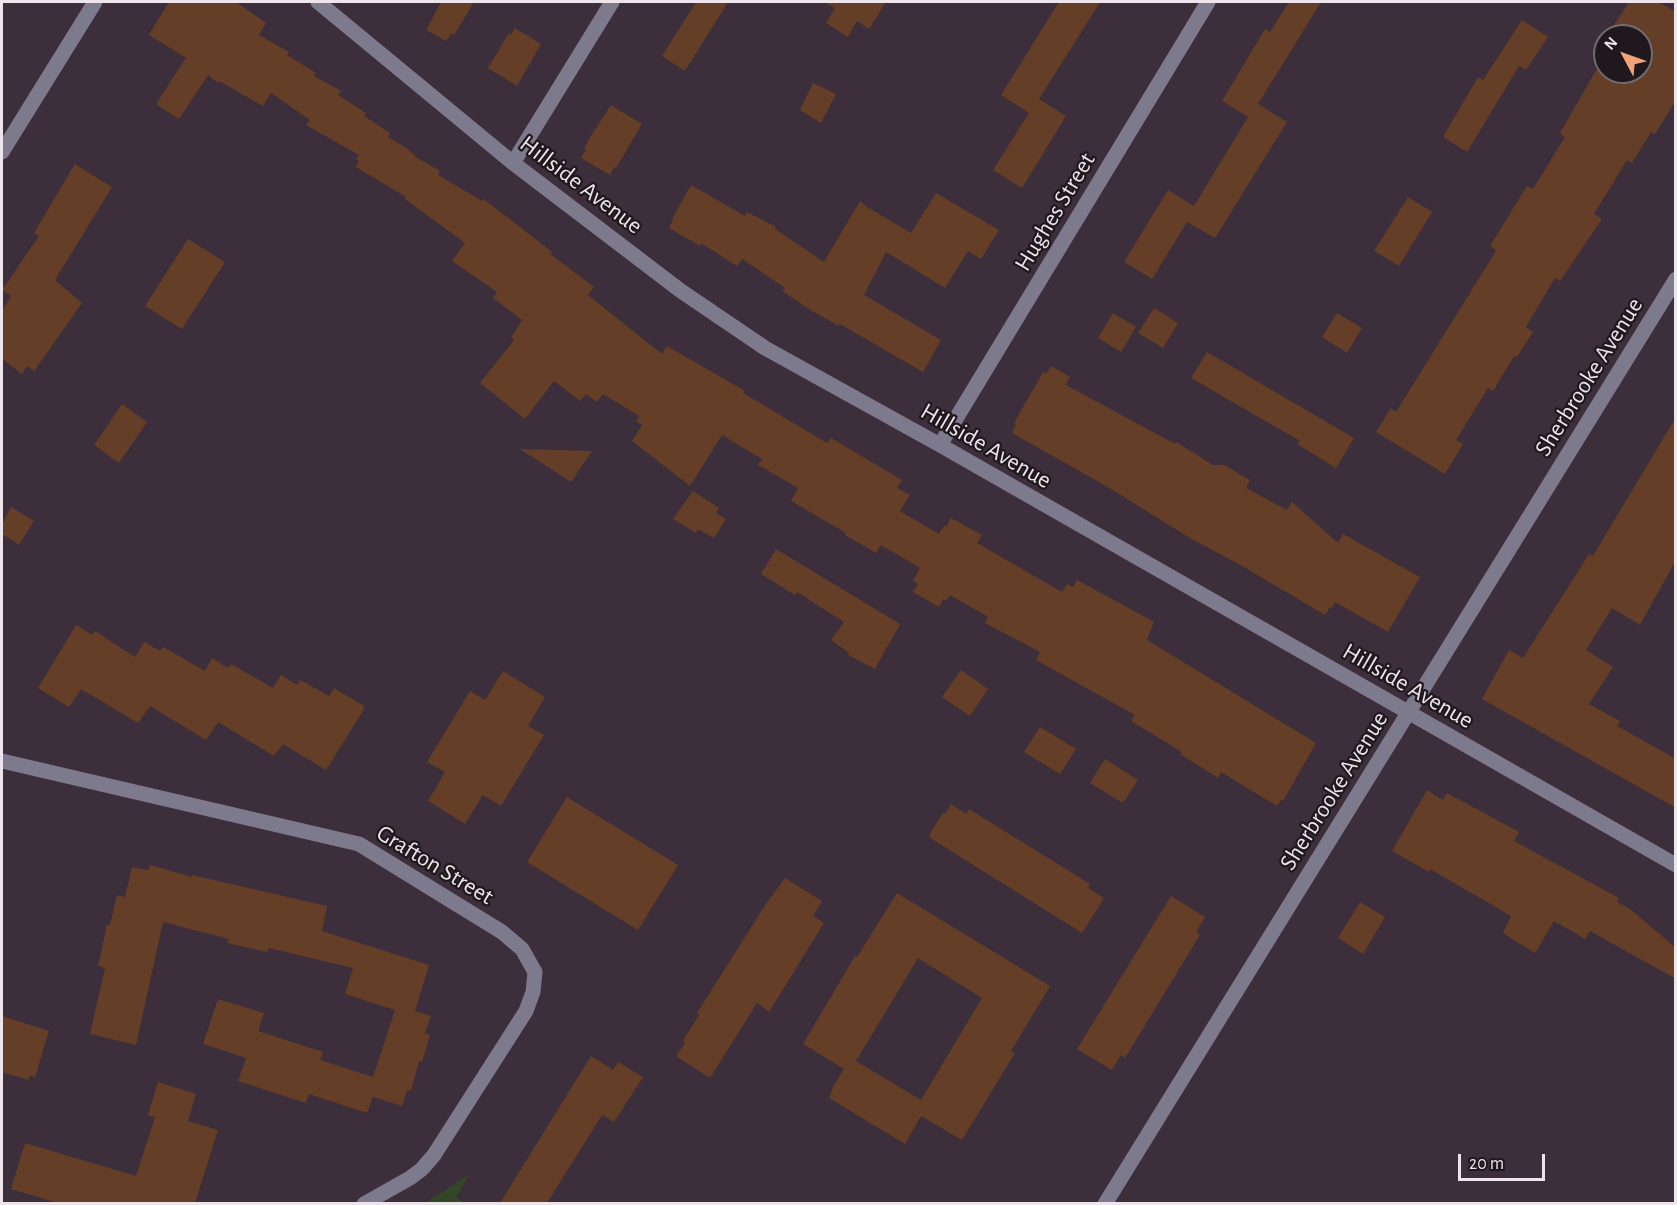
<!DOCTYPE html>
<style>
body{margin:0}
#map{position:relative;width:1677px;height:1205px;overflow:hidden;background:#3c2e3a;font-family:"Alegreya Sans",sans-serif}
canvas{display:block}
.frame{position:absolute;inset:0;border:3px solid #ede4ec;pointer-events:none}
.north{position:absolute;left:1593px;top:24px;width:60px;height:60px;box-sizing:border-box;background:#1f191e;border:2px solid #716a70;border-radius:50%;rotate:311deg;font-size:16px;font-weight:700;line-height:24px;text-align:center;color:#ede4ec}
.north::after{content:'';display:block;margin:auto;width:21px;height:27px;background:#f0a278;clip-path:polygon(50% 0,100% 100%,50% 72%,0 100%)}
.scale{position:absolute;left:1458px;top:1154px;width:87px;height:27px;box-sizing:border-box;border:3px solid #ede4ec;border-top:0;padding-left:8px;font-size:18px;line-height:21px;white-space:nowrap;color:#ede4ec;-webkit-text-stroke:4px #1f191e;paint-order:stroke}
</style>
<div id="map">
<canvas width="1677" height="1205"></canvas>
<div class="frame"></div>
<div class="north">N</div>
<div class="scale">20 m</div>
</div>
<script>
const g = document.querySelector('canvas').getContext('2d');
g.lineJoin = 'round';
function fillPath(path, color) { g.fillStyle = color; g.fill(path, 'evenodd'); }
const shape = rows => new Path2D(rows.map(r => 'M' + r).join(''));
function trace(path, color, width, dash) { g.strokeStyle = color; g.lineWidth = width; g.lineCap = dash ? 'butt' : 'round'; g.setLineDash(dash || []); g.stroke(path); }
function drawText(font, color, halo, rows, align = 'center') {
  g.font = font + ' "Alegreya Sans",sans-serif'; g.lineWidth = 4.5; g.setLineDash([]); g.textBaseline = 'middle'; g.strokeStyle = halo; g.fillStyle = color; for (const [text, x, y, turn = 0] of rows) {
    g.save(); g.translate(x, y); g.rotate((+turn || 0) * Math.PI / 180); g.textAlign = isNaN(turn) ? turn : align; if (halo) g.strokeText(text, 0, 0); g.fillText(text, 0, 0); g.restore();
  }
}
fillPath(shape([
 [470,1174,456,1197,465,1203,425,1203]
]), '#334626');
fillPath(shape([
 [169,2,236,2,266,23,259,35,289,52,287,55,316,73,314,76,341,91,338,95,366,113,364,116,390,133,388,137,406,148,415,155,414,156,440,171,438,175,482,201,483,199,510,219,552,252,550,254,594,287,588,295,662,354,667,346,745,391,743,393,827,443,831,438,902,480,897,488,910,495,900,511,939,534,944,526,946,527,951,518,982,535,977,543,1062,592,1067,584,1073,587,1077,580,1154,622,1147,640,1316,743,1283,801,1281,800,1277,806,1221,772,1218,778,1180,754,1182,752,1131,721,1135,715,1036,660,1040,652,985,623,988,617,950,595,946,601,943,599,939,607,913,592,918,584,913,581,920,568,881,545,876,553,845,535,846,533,791,501,798,488,758,465,762,459,722,435,690,486,632,441,642,425,636,421,639,416,603,394,597,402,586,394,580,401,554,381,525,419,480,383,514,340,511,338,522,320,493,298,497,292,452,261,465,243,405,199,406,197,356,167,359,161,356,159,359,155,306,125,310,120,271,93,263,106,219,81,218,83,208,75,179,119,156,104,186,58,149,35],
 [441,2,474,2,454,35,451,34,446,41,426,30],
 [696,2,728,2,685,71,662,56],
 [824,2,886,2,869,29,857,21,848,37,826,23,835,8],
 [1059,2,1100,2,1039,99,1066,116,1022,188,993,170,1029,113,1001,95],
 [1289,2,1321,2,1258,104,1287,122,1215,238,1187,222,1152,279,1124,262,1168,190,1194,206,1248,117,1222,101,1265,29,1270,32],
 [1629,2,1658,2,1676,12,1676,100,1655,134,1651,132,1632,163,1627,160,1594,214,1602,219,1560,281,1555,278,1526,327,1533,332,1517,357,1514,356,1493,391,1488,388,1456,440,1463,444,1445,474,1376,432,1391,408,1396,412,1491,259,1496,250,1490,246,1527,186,1533,189,1565,137,1560,133,1605,55,1605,72,1641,72,1641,36,1607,36],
 [1522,20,1548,37,1526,70,1519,66,1467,152,1443,137,1478,77,1483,80],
 [515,28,541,44,517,86,488,68,509,33,511,35],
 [813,83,836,94,821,123,800,110],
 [611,105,642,124,616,168,614,167,610,175,581,158,586,150,584,149,589,139],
 [75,164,112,187,55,280,82,303,34,371,27,366,22,374,2,359,2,311,11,296,2,290,39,236,34,233],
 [691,185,745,216,747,212,776,227,775,229,824,262,860,201,867,207,911,233,936,193,999,230,981,259,968,251,945,288,886,252,864,295,941,340,923,372,840,324,839,326,812,311,782,291,785,288,742,259,737,266,701,243,700,246,669,228,673,220,672,219],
 [1408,197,1432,212,1399,266,1374,251],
 [188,239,225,262,182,329,145,306],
 [1154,308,1178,323,1163,348,1138,333],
 [1113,313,1136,327,1121,352,1098,338],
 [1337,313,1362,328,1347,353,1322,337],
 [1207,352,1354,438,1336,468,1297,444,1300,441,1191,378],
 [1051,366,1070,377,1066,385,1175,444,1176,442,1213,465,1224,465,1250,480,1246,488,1287,510,1292,502,1338,543,1343,534,1420,577,1388,632,1335,602,1332,608,1330,607,1325,615,1244,567,1190,538,1106,486,1012,433,1016,424,1014,423,1043,372,1046,374],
 [122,404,147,422,119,463,94,445],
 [1676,417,1676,560,1640,625,1612,608,1586,650,1613,667,1589,704,1620,721,1617,726,1676,759,1676,808,1482,699,1509,650,1523,658,1589,554,1593,556],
 [520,449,592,451,571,482],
 [693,491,719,508,716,513,726,519,714,538,698,529,696,533,673,519],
 [11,507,34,521,19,545,2,534,2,524],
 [776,549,900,624,875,669,848,655,849,653,831,640,844,622,797,592,795,595,761,574],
 [76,625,92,635,95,631,135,657,144,642,160,651,163,647,205,671,212,658,228,668,231,664,273,688,281,675,297,685,300,680,329,696,334,688,364,706,363,711,326,770,283,744,274,756,218,722,206,740,150,706,138,723,81,689,69,707,38,688],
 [961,670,988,689,970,716,942,697],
 [503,671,545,697,528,726,544,735,501,806,483,795,465,824,428,801,445,772,427,762,470,691,485,700],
 [1040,727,1076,749,1060,774,1024,752],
 [1105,759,1138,780,1123,803,1090,783],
 [1427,790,1443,800,1447,793,1519,832,1514,841,1619,898,1617,902,1630,909,1676,948,1676,979,1590,931,1585,939,1554,921,1535,953,1503,933,1511,916,1430,869,1429,872,1392,851],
 [567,797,678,865,638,930,527,862],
 [951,804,966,814,969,809,1090,884,1088,888,1104,898,1082,933,930,838,931,836,929,835,943,813,945,814],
 [150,865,192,877,192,875,327,906,322,931,429,965,415,1011,431,1016,425,1033,430,1035,422,1062,419,1061,411,1091,407,1090,402,1106,373,1097,367,1113,309,1094,306,1103,238,1081,246,1058,203,1044,218,999,264,1013,258,1031,323,1052,320,1060,373,1077,395,1010,345,994,353,968,269,948,267,952,227,943,229,939,163,922,136,1045,90,1034,105,968,98,966,107,925,110,925,117,895,125,897,132,867,148,870],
 [785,878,822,901,813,916,824,923,769,1012,757,1003,710,1078,676,1056,685,1043,683,1041,699,1015,697,1013,766,904],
 [897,893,1050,986,1011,1051,1015,1053,962,1140,921,1116,905,1144,829,1098,833,1087,844,1069,803,1044,855,956,857,957],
 [918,958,982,998,921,1100,856,1061],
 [1171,896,1205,917,1196,932,1200,935,1125,1058,1121,1055,1112,1070,1077,1049],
 [1360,902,1385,917,1363,954,1338,938],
 [2,1016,49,1031,35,1077,30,1076,28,1080,2,1072],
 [591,1056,613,1070,618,1062,643,1077,614,1122,602,1115,547,1203,500,1203],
 [158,1082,196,1094,188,1121,218,1130,195,1203,58,1203,11,1189,25,1143,136,1176,155,1117,148,1115]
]), '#643e27');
trace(shape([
 [318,2,513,163,681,291,765,348,940,445,1676,865],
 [2,152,95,2],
 [513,163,612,2],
 [940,445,1208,2],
 [2,761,359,844,502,932,522,949,535,972,533,992,526,1011,434,1155,422,1169,410,1178,364,1204],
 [1105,1204,1676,279]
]), '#7d7a8d', 15);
drawText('24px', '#ede4ec', '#1f191e', [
 ["Hillside Avenue",581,185,37],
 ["Hughes Street",1055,212,-59],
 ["Sherbrooke Avenue",1589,377,-58],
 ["Hillside Avenue",986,446,30],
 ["Hillside Avenue",1408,686,30],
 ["Sherbrooke Avenue",1334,791,-58],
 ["Grafton Street",435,865,31]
]);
</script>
